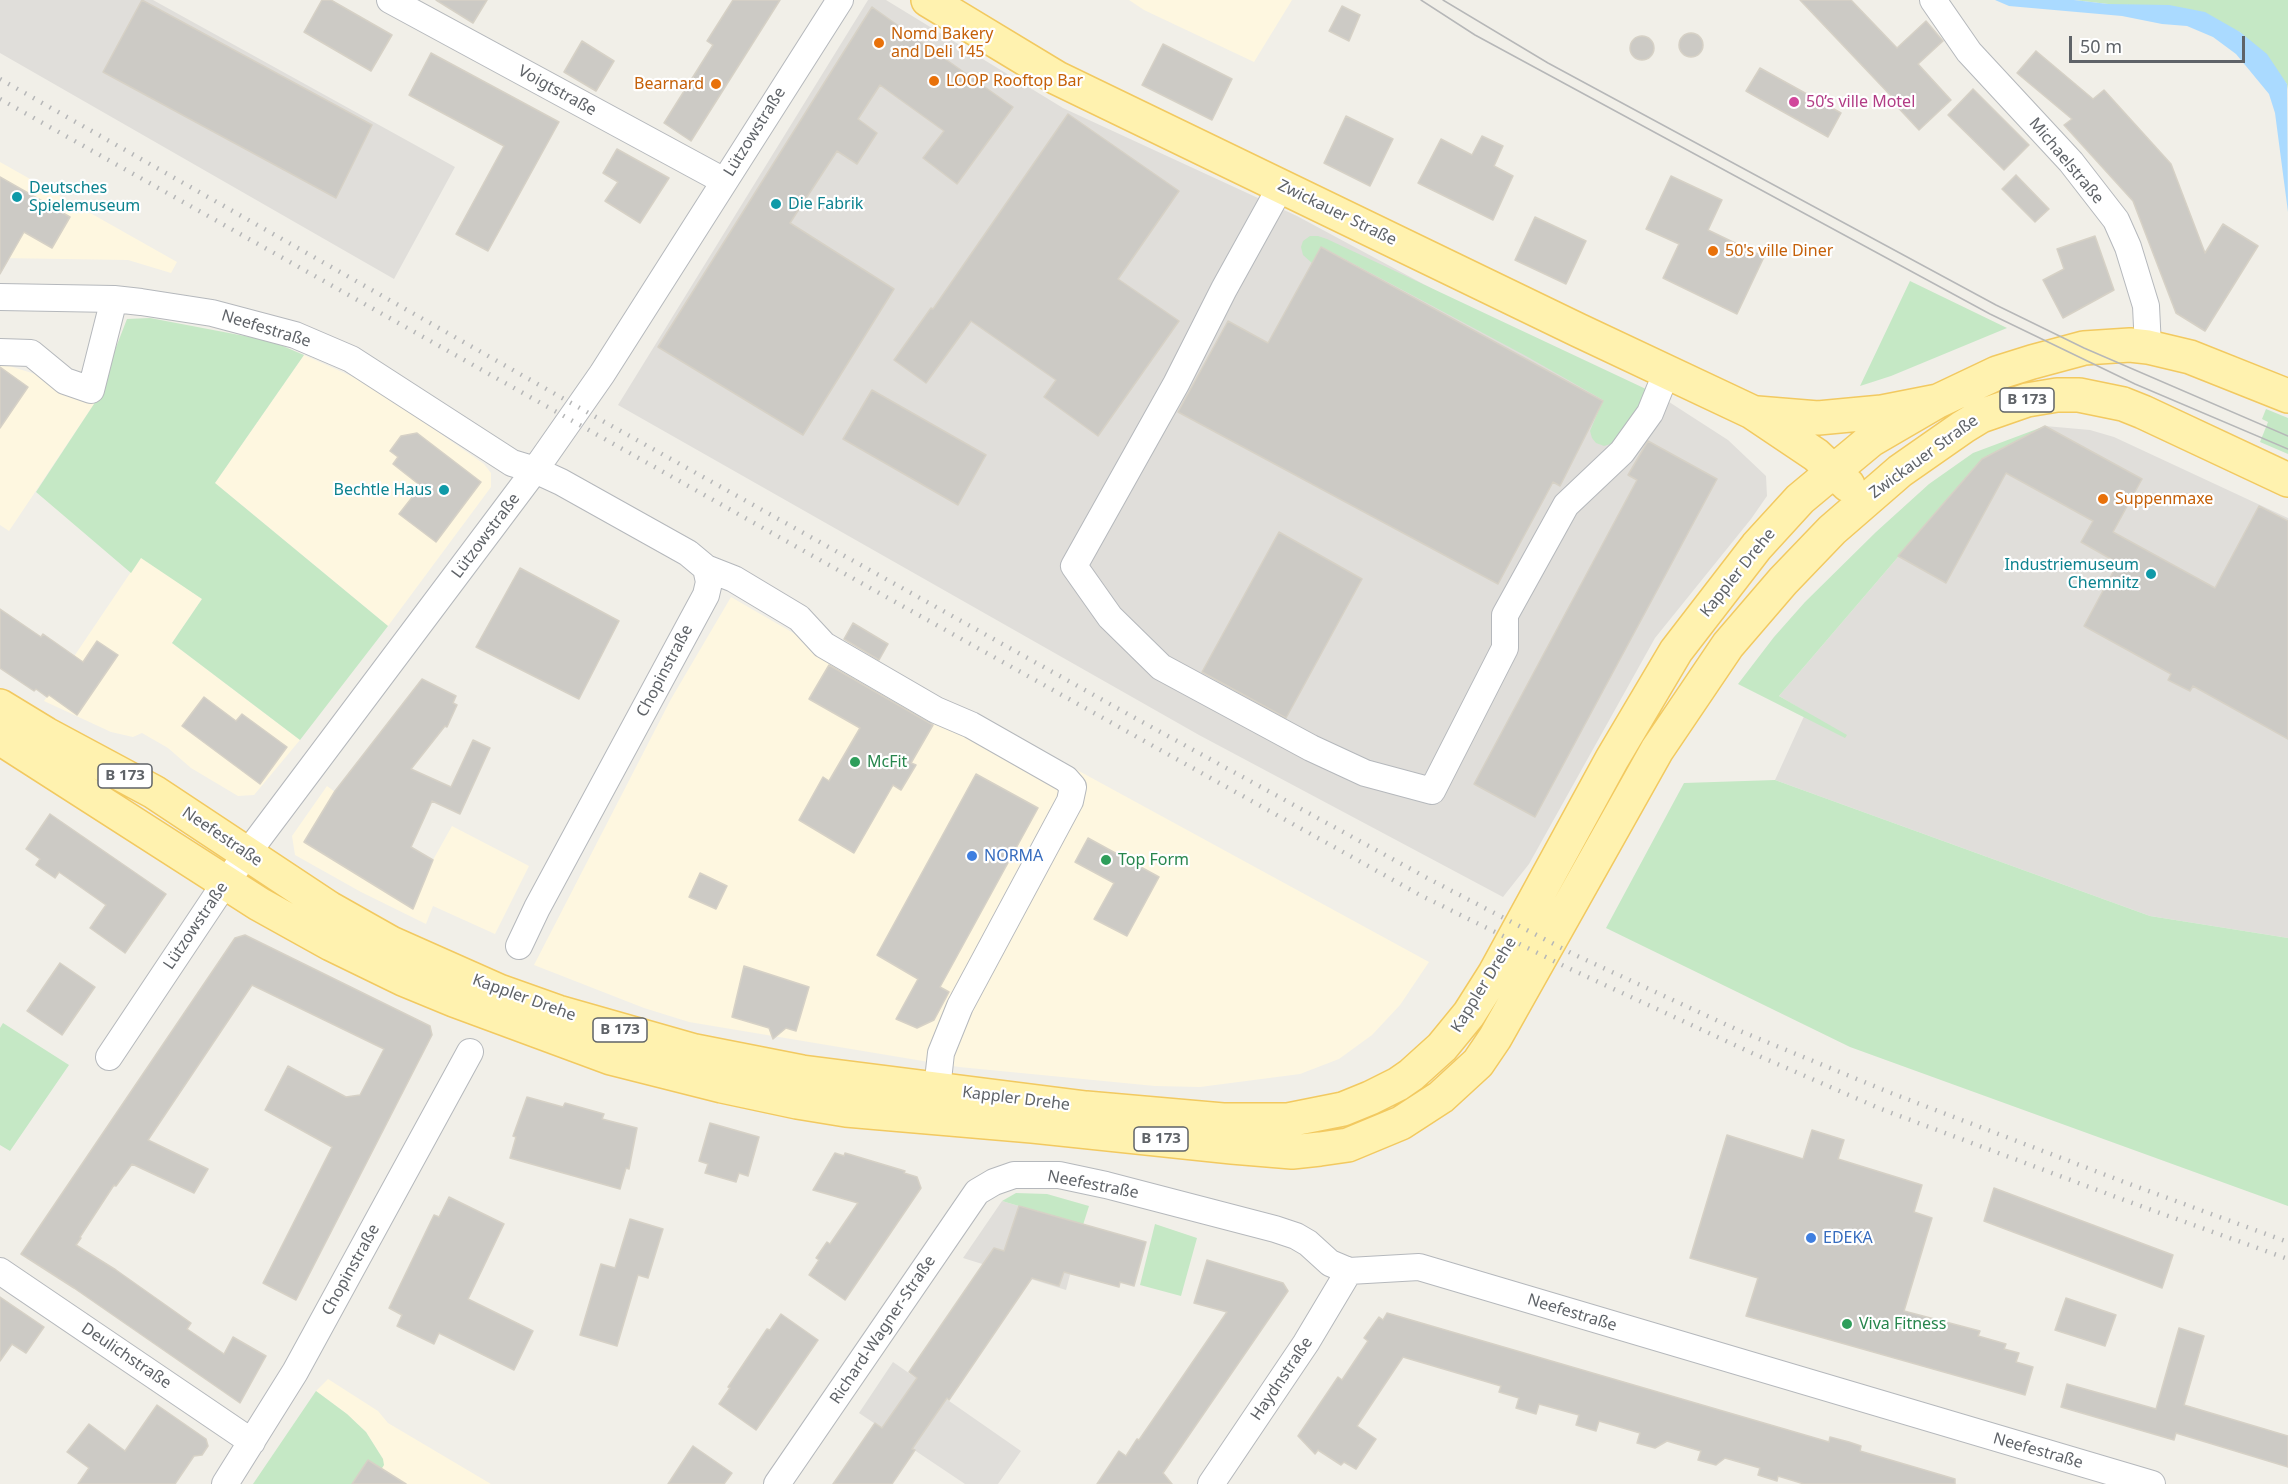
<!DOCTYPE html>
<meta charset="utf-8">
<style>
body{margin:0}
#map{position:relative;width:2288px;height:1484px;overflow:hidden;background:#f1efe8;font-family:"Noto Sans",sans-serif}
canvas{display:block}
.scale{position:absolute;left:2069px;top:36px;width:176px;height:27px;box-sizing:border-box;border:3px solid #5f6368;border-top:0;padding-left:8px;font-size:18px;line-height:21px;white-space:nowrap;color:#5f6368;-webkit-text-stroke:4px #fff;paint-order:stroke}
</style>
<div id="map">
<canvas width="2288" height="1484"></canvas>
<div class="scale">50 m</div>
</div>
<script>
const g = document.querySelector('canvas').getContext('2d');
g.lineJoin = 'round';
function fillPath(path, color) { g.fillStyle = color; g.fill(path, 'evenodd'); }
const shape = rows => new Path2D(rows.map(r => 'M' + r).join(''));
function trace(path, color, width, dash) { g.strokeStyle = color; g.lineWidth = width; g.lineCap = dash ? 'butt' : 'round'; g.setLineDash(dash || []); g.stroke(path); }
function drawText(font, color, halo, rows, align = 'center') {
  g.font = font + ' "Noto Sans",sans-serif'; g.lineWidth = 4.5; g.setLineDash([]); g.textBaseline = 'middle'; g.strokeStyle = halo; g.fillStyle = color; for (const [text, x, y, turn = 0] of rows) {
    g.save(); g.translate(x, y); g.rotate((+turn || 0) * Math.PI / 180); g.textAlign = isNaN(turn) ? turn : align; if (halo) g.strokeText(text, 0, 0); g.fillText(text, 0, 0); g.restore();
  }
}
fillPath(shape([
 [1129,0,1292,0,1254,62,1144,10],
 [0,162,177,262,171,273,128,260,0,258],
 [304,355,369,384,484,464,491,473,491,487,388,626,215,483],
 [0,363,70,385,94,404,9,531,0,525],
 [141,557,202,599,172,643,300,740,254,795,238,796,191,768,168,748,142,733,133,737,111,732,44,701],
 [731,597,942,719,980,717,1429,962,1400,1005,1372,1035,1339,1059,1300,1074,1200,1087,1155,1086,959,1067,689,1022,644,1008,534,965,671,699],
 [327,786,366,815,413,842,411,847,433,860,452,826,529,866,495,934,433,906,426,924,361,892,295,855,292,836],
 [328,1379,378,1411,388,1423,491,1484,372,1484,383,1459,366,1432,347,1414,316,1391]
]), '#fef7e0');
fillPath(shape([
 [0,0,153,0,455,167,394,279,0,53],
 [868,0,886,0,1063,108,1297,216,1505,328,1666,400,1728,440,1766,476,1767,496,1751,519,1655,638,1529,864,1503,897,1199,735,618,405],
 [2045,426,2090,430,2114,437,2288,518,2288,938,2150,916,1775,780,1806,712,1779,696,1982,459],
 [1002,1201,1083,1225,1066,1290,963,1258],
 [893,1362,1021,1451,998,1484,965,1484,859,1413]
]), '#e0deda');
fillPath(shape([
 [2074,0,2288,0,2288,90,2287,84,2240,32,2108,4],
 [1310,236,1318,236,1327,239,1648,390,1645,401,1614,443,1604,446,1596,443,1592,438,1590,431,1603,400,1526,356,1322,247,1312,263,1303,255,1301,247,1303,241],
 [1910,281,2007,328,1891,376,1860,386],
 [150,318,271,341,304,355,215,483,388,626,300,740,172,643,202,599,141,558,131,573,36,492,94,404,127,319],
 [2266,409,2288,418,2288,454,2260,442,2268,422,2262,419],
 [2045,426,1982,459,1779,696,1847,735,1845,738,1738,684,1774,637,1805,602,1876,532,1929,484,1973,453],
 [1775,780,2150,916,2288,938,2288,1206,1850,1047,1606,928,1684,783],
 [3,1023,69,1065,10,1151,0,1145,0,1028],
 [1016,1193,1047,1194,1089,1206,1083,1225,1002,1201],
 [1155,1224,1197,1238,1181,1296,1140,1285],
 [316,1391,347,1414,366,1432,383,1459,384,1465,372,1484,253,1484]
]), '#c5e8c5');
fillPath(shape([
 [1995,0,2074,0,2108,4,2169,5,2205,12,2240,32,2267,54,2287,84,2288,212,2275,113,2269,94,2236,54,2213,37,2187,26,2162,24,2122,16,2009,6]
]), '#aadaff');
const building = shape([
 [142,0,372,125,336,198,103,72,142,0],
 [322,0,331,0,392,35,371,71,304,32,322,0],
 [436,0,487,0,473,23,436,0],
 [733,0,780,0,691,141,664,123,713,45,707,41,733,0],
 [1800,0,1851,0,1897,48,1926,21,1943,41,1918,64,1951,100,1919,130,1891,100,1893,98,1800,0],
 [1342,6,1360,15,1349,41,1329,31,1342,6],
 [872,7,1013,107,957,184,923,158,944,131,880,85,858,119,877,133,857,164,837,151,790,223,894,289,803,435,658,347,872,7],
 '1679 45a12 12 0 1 1 24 0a12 12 0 1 1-24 0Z',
 '1630 48a12 12 0 1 1 24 0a12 12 0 1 1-24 0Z',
 [582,41,614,61,596,91,564,72,582,41],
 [1163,44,1232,79,1212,120,1142,85,1163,44],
 [2036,51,2093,99,2104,90,2171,164,2205,253,2223,224,2258,246,2205,331,2176,313,2133,201,2064,125,2072,119,2017,73,2036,51],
 [431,53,559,122,488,251,456,234,504,146,409,95,431,53],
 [1760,68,1841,113,1828,137,1746,91,1760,68],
 [1973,89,2029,145,2004,170,1948,115,1973,89],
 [1068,114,1179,191,1118,279,1179,321,1098,436,1044,397,1056,380,971,321,926,383,894,360,931,308,933,309,1068,114],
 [1346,116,1393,139,1370,186,1324,163,1346,116],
 [1482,136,1503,146,1494,166,1513,176,1493,220,1418,183,1441,139,1472,155,1482,136],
 [617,149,669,178,640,223,605,201,618,182,603,173,617,149],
 [2016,175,2049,209,2035,222,2002,189,2016,175],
 [1671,176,1722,200,1708,230,1764,257,1737,314,1663,278,1679,244,1646,229,1671,176],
 [0,177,70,217,52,248,24,232,0,274,0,177],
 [1535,217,1586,241,1566,284,1515,260,1535,217],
 [2095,236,2114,290,2063,318,2043,280,2064,269,2057,249,2095,236],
 [1321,247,1603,401,1560,486,1553,482,1498,584,1178,412,1228,321,1268,343,1321,247],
 [0,367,28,387,0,428,0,367],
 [872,390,986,455,958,505,843,439,872,390],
 [2045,426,2142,479,2113,532,2215,588,2259,506,2288,521,2288,739,2193,686,2190,691,2168,680,2171,674,2084,626,2118,563,2081,542,2093,521,2006,473,1946,583,1898,556,1982,459,2045,426],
 [417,433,481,482,436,542,399,514,421,486,393,464,398,457,390,451,401,436,417,433],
 [1648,441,1717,479,1535,817,1474,784,1637,480,1628,475,1648,441],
 [1279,532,1362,579,1286,718,1202,672,1279,532],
 [520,568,619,621,579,699,476,647,520,568],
 [0,609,41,637,43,634,83,662,97,641,118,655,77,715,49,695,47,697,36,689,34,691,0,668,0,609],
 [853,623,888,644,879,660,844,639,853,623],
 [829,665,933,725,911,763,916,765,901,790,893,785,854,853,799,820,823,777,829,781,860,728,809,699,829,665],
 [422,679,456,696,453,703,457,705,447,727,445,726,411,769,451,787,473,740,490,748,460,814,432,801,411,847,433,860,413,909,304,842,335,791,422,679],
 [204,697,236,721,242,714,287,747,260,784,182,726,204,697],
 [976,774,1038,808,940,987,949,992,934,1020,917,1028,896,1019,918,979,877,955,976,774],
 [50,814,166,894,125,953,90,928,106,905,59,872,55,878,36,865,40,859,26,849,50,814],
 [1088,838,1159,877,1127,936,1094,919,1114,883,1075,862,1088,838],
 [700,873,727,886,716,909,689,897,700,873],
 [245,935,430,1026,432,1035,296,1300,263,1283,332,1147,265,1110,288,1066,346,1097,360,1095,384,1049,252,985,148,1140,208,1169,194,1193,132,1164,116,1186,114,1185,80,1237,81,1238,76,1245,116,1270,191,1323,187,1329,224,1354,233,1337,266,1356,240,1403,74,1288,21,1254,235,938,245,935],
 [60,963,95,987,62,1035,27,1011,60,963],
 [744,966,809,987,796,1031,786,1028,773,1039,769,1028,732,1017,744,966],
 [527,1097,563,1107,565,1103,604,1114,602,1119,637,1128,629,1169,626,1168,620,1189,510,1158,516,1137,513,1136,527,1097],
 [710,1123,759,1137,748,1176,739,1173,736,1182,705,1173,708,1164,699,1161,710,1123],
 [1812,1130,1844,1140,1838,1159,1922,1185,1914,1212,1932,1218,1904,1311,1980,1331,1978,1336,2006,1344,2004,1349,2019,1353,2016,1362,2033,1367,2025,1395,1746,1316,1758,1278,1690,1258,1727,1135,1803,1159,1812,1130],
 [835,1153,844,1156,845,1153,905,1171,904,1173,917,1177,921,1188,845,1300,809,1275,819,1260,816,1258,827,1242,830,1244,858,1203,813,1190,835,1153],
 [1994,1188,2173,1255,2162,1288,1984,1221,1994,1188],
 [449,1197,504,1224,468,1299,533,1331,514,1370,439,1333,434,1344,397,1326,402,1315,389,1308,434,1215,439,1217,449,1197],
 [1019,1206,1146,1242,1134,1286,1120,1282,1119,1287,1064,1272,1059,1286,1032,1278,949,1400,947,1398,912,1449,915,1450,892,1484,833,1484,875,1423,882,1428,917,1378,909,1372,994,1248,1004,1251,1019,1206],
 [630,1219,663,1229,648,1278,638,1275,617,1346,580,1335,601,1264,615,1268,630,1219],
 [1207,1260,1283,1283,1288,1291,1163,1473,1172,1484,1097,1484,1119,1451,1126,1456,1137,1439,1139,1440,1227,1312,1194,1303,1207,1260],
 [0,1297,44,1327,26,1353,12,1344,0,1361,0,1297],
 [2066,1298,2116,1315,2105,1346,2055,1330,2066,1298],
 [1387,1313,1829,1442,1830,1437,1849,1442,1861,1446,1860,1451,1955,1479,1955,1484,1804,1484,1778,1476,1777,1481,1758,1475,1760,1468,1725,1458,1716,1465,1698,1460,1701,1451,1667,1441,1655,1448,1637,1443,1640,1433,1599,1421,1596,1431,1576,1425,1579,1415,1539,1404,1536,1414,1516,1408,1519,1398,1499,1392,1501,1386,1403,1357,1357,1426,1376,1439,1356,1469,1344,1462,1341,1465,1318,1450,1315,1454,1298,1436,1338,1377,1342,1380,1368,1341,1364,1338,1379,1317,1383,1320,1387,1313],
 [781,1314,818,1340,756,1430,719,1404,730,1388,728,1387,767,1329,770,1330,781,1314],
 [2179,1328,2204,1336,2184,1405,2288,1436,2288,1467,2176,1433,2174,1440,2061,1407,2067,1384,2156,1409,2179,1328],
 [157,1405,206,1439,208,1446,202,1455,194,1456,175,1484,78,1484,89,1468,67,1452,89,1424,125,1451,157,1405],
 [693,1446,732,1473,724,1484,668,1484,693,1446],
 [368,1460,406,1484,352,1484,368,1460]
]);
fillPath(building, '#cccac5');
trace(building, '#d6d1c6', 1.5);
const minor = shape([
 [390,0,724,181],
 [1933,0,1969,52,2071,162,2116,220,2128,247,2146,306,2148,347],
 [1281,186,1224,289,1176,384,1074,566,1110,617,1161,667,1311,748,1365,773,1432,791,1505,648,1505,615,1566,505,1622,452,1650,413,1667,371],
 [0,297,114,299,141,302,212,313,295,335,351,359,512,463,535,470,561,482,688,553,706,568,709,582,706,595,537,908,519,946],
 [0,352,31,353,65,381,91,390,114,299],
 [706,568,734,579,799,618,824,645,936,710,971,725,1066,779,1073,787,1070,801,960,1006,941,1053,937,1089],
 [109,1057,225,883,535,470,602,374,840,0],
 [0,1271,252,1442],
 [225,1484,295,1372,470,1052],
 [777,1484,977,1192,994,1182,1014,1175,1059,1175,1106,1185,1275,1229,1296,1236,1308,1243,1330,1263,1349,1271,1419,1267,2152,1484],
 [1211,1484,1306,1343,1349,1271]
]);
const major = shape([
 [928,0,1057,78,1578,330,1752,412,1816,455,1848,485],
 [1757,413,1818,418,1882,412,1938,401,1997,373,2032,362,2084,348,2130,345,2148,347,2190,357,2288,396],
 [0,706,46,734,154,792,329,908,391,943,499,991,558,1012,695,1051,802,1072,1086,1108,1223,1120,1288,1120,1343,1109,1370,1098,1398,1084,1411,1075,1442,1047,1469,1014,1495,973,1612,759,1676,651,1757,546,1800,499,1871,440,1938,401],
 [0,738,259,904,331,944,403,979,454,1000,611,1058,722,1086,797,1102,846,1110,1032,1126,1232,1147,1292,1152,1320,1149,1348,1145,1401,1123,1441,1097,1478,1063,1495,1038,1657,750,1728,645,1783,581,1832,530,1900,471,1963,427,1981,416,2027,400,2057,395,2079,395,2123,404,2143,412,2288,480]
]);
trace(minor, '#b5b8bc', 28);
trace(major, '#f2c960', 36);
trace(minor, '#fff', 26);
trace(major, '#fff2af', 33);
trace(shape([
 [1421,0,1475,35,1990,314,2135,384,2288,449],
 [1443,0,1548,63,1996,305,2084,348,2288,436]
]), '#b6b7b8', 1.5);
trace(shape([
 [0,79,601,420,1135,718,1429,879,1573,954,1740,1031,1891,1093,2132,1185,2288,1242],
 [0,99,795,546,1420,895,1566,967,1752,1053,1881,1109,2124,1200,2288,1259]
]), '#b6b7b8', 4.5, [1.5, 8]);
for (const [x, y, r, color] of [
 [879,43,6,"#e8710a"],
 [934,81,6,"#e8710a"],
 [716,84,6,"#e8710a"],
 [1794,102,6,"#d1479c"],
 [17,197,6,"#0f9aa8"],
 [776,204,6,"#0f9aa8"],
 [1713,251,6,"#e8710a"],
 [444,490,6,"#0f9aa8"],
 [2103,499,6,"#e8710a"],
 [2151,574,6,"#0f9aa8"],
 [855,762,6,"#2e9e5b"],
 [972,856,6,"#3f7fe0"],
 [1106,860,6,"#2e9e5b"],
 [1811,1238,6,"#3f7fe0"],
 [1847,1324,6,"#2e9e5b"]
]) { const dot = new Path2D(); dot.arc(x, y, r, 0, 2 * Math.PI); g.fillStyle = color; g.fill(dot); trace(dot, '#fff', 2); }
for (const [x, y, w] of [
 [2027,400,54],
 [125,776,54],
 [620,1030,54],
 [1161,1139,54]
]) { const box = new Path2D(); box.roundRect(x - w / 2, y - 12, w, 24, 4.5); g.fillStyle = '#fff'; g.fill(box); trace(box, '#5f6368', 1.5); }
drawText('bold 15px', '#5f6368', null, [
 ["B 173",2027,400],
 ["B 173",125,776],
 ["B 173",620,1030],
 ["B 173",1161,1139]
]);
drawText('16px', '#c56008', '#fff', [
 ["Nomd Bakery",891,34],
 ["and Deli 145",891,52],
 ["LOOP Rooftop Bar",946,81],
 ["Bearnard",704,84,"right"],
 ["50's ville Diner",1725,251],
 ["Suppenmaxe",2115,499]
], 'left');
drawText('16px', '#5f6368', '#fff', [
 ["Voigtstraße",557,91,29],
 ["Lützowstraße",755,132,-58],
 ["Michaelstraße",2066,161,50],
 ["Zwickauer Straße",1337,213,26],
 ["Neefestraße",266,329,17],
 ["Zwickauer Straße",1924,457,-36],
 ["Lützowstraße",486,536,-53],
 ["Kappler Drehe",1738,573,-51],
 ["Chopinstraße",665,671,-62],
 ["Neefestraße",222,837,34],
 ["Lützowstraße",196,926,-56],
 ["Kappler Drehe",1484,985,-58],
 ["Kappler Drehe",524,998,20],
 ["Kappler Drehe",1016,1099,7],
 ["Neefestraße",1093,1185,11],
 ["Chopinstraße",351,1270,-61],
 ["Neefestraße",1572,1313,17],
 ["Richard-Wagner-Straße",883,1330,-56],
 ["Deulichstraße",126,1356,34],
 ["Haydnstraße",1282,1379,-56],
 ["Neefestraße",2038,1451,16]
]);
drawText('16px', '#b23c85', '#fff', [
 ["50’s ville Motel",1806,102]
], 'left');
drawText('16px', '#0d838f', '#fff', [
 ["Deutsches",29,188],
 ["Spielemuseum",29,206],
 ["Die Fabrik",788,204],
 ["Bechtle Haus",432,490,"right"],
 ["Industriemuseum",2139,565,"right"],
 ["Chemnitz",2139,583,"right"]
], 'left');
drawText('16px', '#27864d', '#fff', [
 ["McFit",867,762],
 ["Top Form",1118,860],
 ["Viva Fitness",1859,1324]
], 'left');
drawText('16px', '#366cbe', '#fff', [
 ["NORMA",984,856],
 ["EDEKA",1823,1238]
], 'left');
</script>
